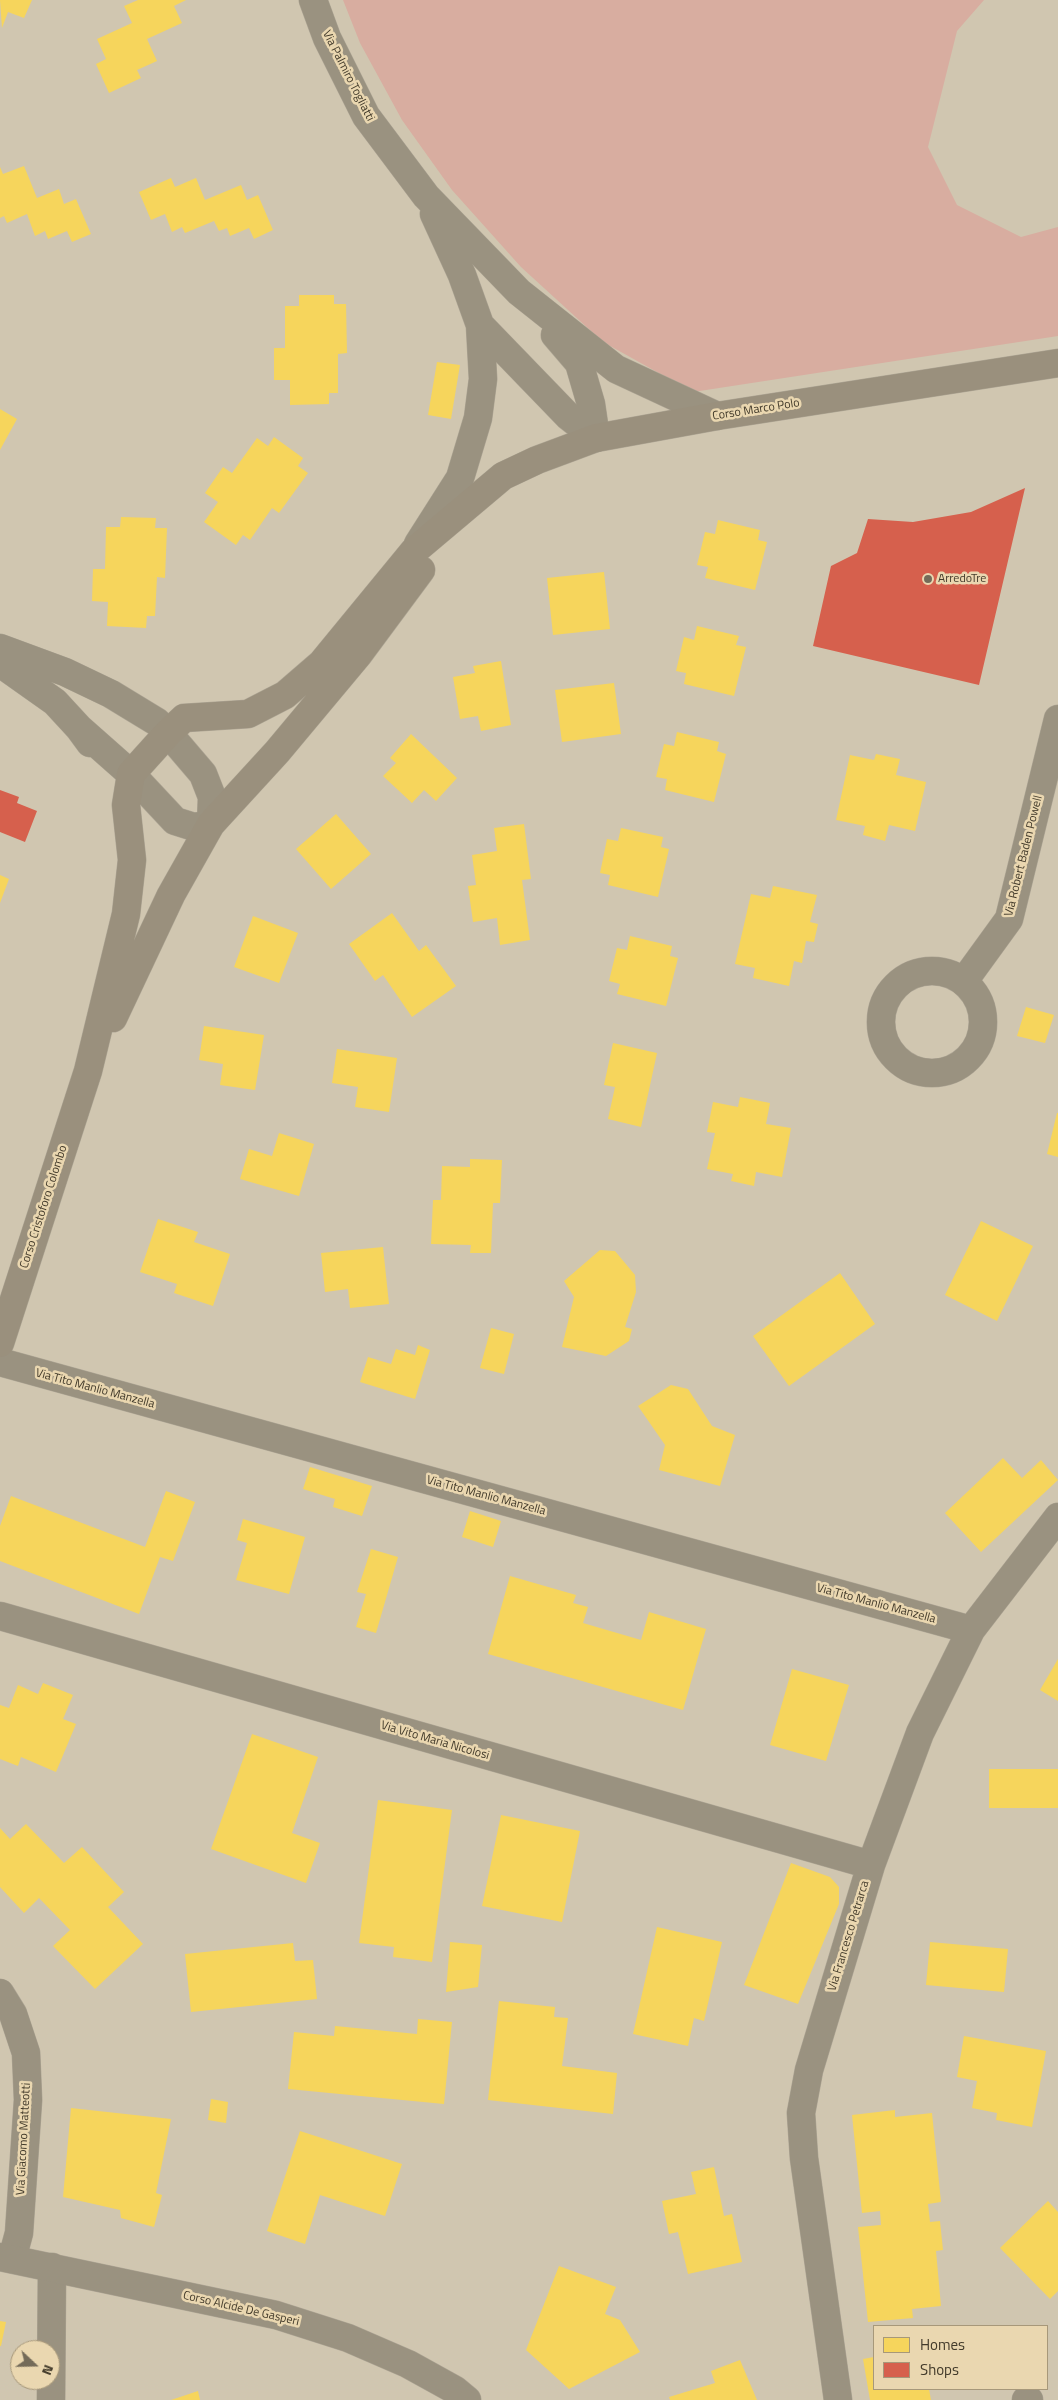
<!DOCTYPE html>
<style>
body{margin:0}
#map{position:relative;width:1058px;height:2400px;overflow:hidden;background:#d0c6b0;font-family:"Titillium Web",sans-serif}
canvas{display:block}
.legend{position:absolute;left:873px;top:2325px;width:175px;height:65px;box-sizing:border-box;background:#ead7b0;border:1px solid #a7987a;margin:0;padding:6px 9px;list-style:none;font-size:15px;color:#423a2a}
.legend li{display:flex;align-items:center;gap:10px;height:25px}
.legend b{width:25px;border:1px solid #a7987a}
.north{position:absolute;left:10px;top:2340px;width:50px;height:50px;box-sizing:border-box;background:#ead7b0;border:1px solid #a7987a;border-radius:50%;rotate:111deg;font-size:14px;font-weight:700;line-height:20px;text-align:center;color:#423a2a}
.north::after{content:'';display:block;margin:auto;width:18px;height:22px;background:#746b59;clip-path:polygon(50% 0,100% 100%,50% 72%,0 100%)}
</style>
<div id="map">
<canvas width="1058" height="2400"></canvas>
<ul class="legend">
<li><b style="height:14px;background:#f6d55c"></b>Homes</li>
<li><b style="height:14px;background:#d6604d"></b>Shops</li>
</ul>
<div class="north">N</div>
</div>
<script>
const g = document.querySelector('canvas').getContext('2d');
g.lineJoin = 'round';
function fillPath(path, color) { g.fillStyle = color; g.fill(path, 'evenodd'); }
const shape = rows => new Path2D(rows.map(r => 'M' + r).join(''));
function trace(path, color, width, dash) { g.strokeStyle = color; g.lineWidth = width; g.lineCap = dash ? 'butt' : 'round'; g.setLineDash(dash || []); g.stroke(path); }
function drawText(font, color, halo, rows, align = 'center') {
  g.font = font + ' "Titillium Web",sans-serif'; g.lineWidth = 5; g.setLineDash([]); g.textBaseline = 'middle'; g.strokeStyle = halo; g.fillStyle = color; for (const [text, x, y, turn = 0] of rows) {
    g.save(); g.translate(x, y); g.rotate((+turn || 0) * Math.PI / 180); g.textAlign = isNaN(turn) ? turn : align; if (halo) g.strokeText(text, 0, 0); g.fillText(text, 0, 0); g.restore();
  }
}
fillPath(shape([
 [343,0,984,0,957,31,928,147,957,205,1021,237,1058,227,1058,336,693,392,603,342,521,267,452,190,402,120,360,43]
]), '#d8ada0');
fillPath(shape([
 [0,0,32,0,24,18,8,12,2,28],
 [138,0,186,0,174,6,182,23,147,39,157,61,137,70,141,78,109,93,96,64,106,59,97,39,132,23,124,6],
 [24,166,37,198,59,189,64,204,76,199,91,234,72,242,67,231,48,239,45,231,35,236,27,214,7,223,4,216,0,218,0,167,3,174],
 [171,178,175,187,196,178,205,200,241,185,247,200,258,195,273,230,254,239,249,228,230,236,227,228,219,231,214,221,185,233,182,227,172,232,165,214,151,220,139,192],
 [299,295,334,295,334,304,346,304,347,353,338,354,338,393,329,393,329,404,290,405,290,380,274,380,274,348,285,348,285,306,299,306],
 [437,362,460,365,451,419,428,415],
 [0,409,17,419,0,450],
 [274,437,303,458,298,466,308,473,279,513,272,508,250,540,243,535,236,545,204,522,218,502,205,493,223,467,232,473,257,438,268,446],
 [121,517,156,518,155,528,167,528,165,578,157,577,155,616,147,616,146,628,107,626,108,602,92,601,93,569,105,569,106,527,120,527],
 [718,520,760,530,758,540,767,542,755,590,705,578,708,567,697,565,705,532,715,534],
 [604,572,610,629,553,635,547,578],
 [697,626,739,636,736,645,746,647,734,696,684,684,686,673,676,671,684,637,694,640],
 [501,661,511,725,481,731,478,716,460,719,453,677,475,673,473,666],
 [614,683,621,734,562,742,555,690],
 [677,732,719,742,717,751,726,754,714,802,665,790,667,779,656,777,664,744,674,746],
 [411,734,457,778,436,801,424,790,412,803,383,776,396,763,390,758],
 [876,754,900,759,896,775,926,782,915,831,889,825,885,841,863,835,865,826,836,820,850,755,874,760],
 [336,814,371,854,331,889,296,849],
 [524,824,531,879,522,880,530,940,500,945,497,918,473,922,468,886,476,885,472,855,497,851,494,828],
 [621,828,663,837,661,847,669,849,658,897,608,885,610,875,600,873,607,839,618,841],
 [0,875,9,879,0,903],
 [773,886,817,895,810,922,818,924,814,942,806,941,802,963,794,961,789,986,753,978,755,968,735,964,751,894,770,898],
 [392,913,419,951,426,945,456,986,412,1017,383,975,375,981,349,944],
 [253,916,298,933,279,983,234,967],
 [630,936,672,946,670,956,678,958,666,1006,617,994,620,984,609,981,617,948,627,950],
 [1026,1007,1054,1015,1045,1043,1017,1036],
 [204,1026,264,1035,255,1090,220,1085,223,1064,199,1060],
 [613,1043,657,1053,641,1127,608,1119,615,1087,604,1085],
 [337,1049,397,1058,389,1112,355,1107,358,1087,332,1083],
 [740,1097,770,1103,766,1124,791,1128,782,1177,756,1172,754,1186,731,1181,733,1174,707,1169,715,1133,707,1132,713,1102,738,1107],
 [1057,1113,1058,1113,1058,1157,1047,1154],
 [279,1133,314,1144,299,1196,240,1179,249,1149,272,1156],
 [470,1159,502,1160,500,1203,493,1203,491,1253,470,1253,471,1245,431,1244,433,1200,441,1200,442,1166,470,1167],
 [158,1219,198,1232,194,1242,230,1254,213,1306,174,1293,177,1284,140,1272],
 [981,1221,1033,1246,997,1321,945,1295],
 [383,1247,389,1304,350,1308,348,1289,325,1292,321,1253],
 [600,1250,615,1251,635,1275,636,1292,625,1327,632,1329,629,1341,606,1356,562,1347,574,1297,564,1281],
 [840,1273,875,1324,789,1386,753,1336],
 [491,1328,514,1334,504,1374,480,1368],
 [418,1345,430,1350,415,1399,360,1382,368,1357,391,1364,396,1349,415,1355],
 [671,1385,688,1389,712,1426,735,1435,720,1486,659,1470,665,1445,638,1406],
 [1003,1458,1022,1478,1041,1460,1058,1480,981,1552,945,1513],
 [310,1467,372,1486,362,1516,333,1507,335,1499,303,1489],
 [166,1491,195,1502,173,1561,160,1557,139,1614,0,1561,0,1526,11,1496,145,1547],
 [470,1511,501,1521,493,1547,462,1537],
 [243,1519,305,1537,289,1594,236,1580,247,1543,237,1540],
 [371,1549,398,1557,376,1633,356,1627,366,1594,357,1592],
 [510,1576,576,1595,573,1603,588,1607,583,1623,641,1640,649,1612,706,1629,683,1710,488,1654],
 [1058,1659,1058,1701,1040,1690],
 [792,1669,849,1685,826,1761,770,1745],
 [43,1683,73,1695,63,1719,76,1724,56,1772,21,1757,18,1766,0,1759,0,1705,9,1708,18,1685,38,1694],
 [252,1734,318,1757,292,1833,320,1843,306,1883,211,1849],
 [989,1769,1058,1769,1058,1808,989,1808],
 [378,1800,452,1810,432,1962,393,1957,394,1947,359,1943],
 [501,1815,580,1831,562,1922,482,1906],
 [26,1824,64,1863,82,1847,124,1892,108,1907,143,1944,95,1989,53,1946,70,1930,39,1898,24,1913,0,1887,0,1828,10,1839],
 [791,1863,830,1877,839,1887,839,1904,798,2004,744,1985],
 [657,1927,722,1942,704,2021,694,2018,688,2046,633,2034],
 [450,1942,482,1945,478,1987,446,1992],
 [930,1942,1008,1949,1004,1992,926,1985],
 [293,1943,295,1961,313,1960,317,1999,191,2012,185,1954],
 [499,2001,555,2007,554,2017,568,2018,562,2066,617,2073,613,2114,488,2100],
 [418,2019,452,2022,444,2104,288,2089,294,2032,334,2036,335,2026,417,2034],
 [964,2036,1046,2051,1032,2127,996,2120,997,2113,972,2108,977,2081,957,2077],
 [211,2099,228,2102,226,2123,208,2120],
 [71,2108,171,2119,156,2193,162,2195,154,2227,121,2218,120,2210,63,2197],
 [895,2110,895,2117,932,2113,941,2202,928,2204,930,2222,940,2221,943,2250,936,2251,941,2306,912,2309,913,2318,868,2322,858,2227,881,2225,880,2211,862,2213,852,2115],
 [300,2131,402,2164,385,2216,320,2195,305,2244,267,2231],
 [714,2167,724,2216,732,2214,742,2262,688,2274,678,2232,669,2234,662,2201,696,2194,691,2172],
 [1048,2201,1058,2212,1058,2291,1050,2299,1000,2248],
 [559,2266,616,2287,605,2314,620,2320,640,2352,569,2389,526,2350],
 [0,2321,6,2322,1,2346,0,2346],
 [874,2357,874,2389,929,2389,931,2400,870,2400,863,2359],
 [740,2360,757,2400,670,2400,669,2397,715,2383,711,2371],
 [198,2391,200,2400,171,2400]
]), '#f6d55c');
fillPath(shape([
 [1025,488,979,685,813,646,831,566,857,553,868,519,913,522,971,512],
 [0,790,19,797,17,803,37,811,25,842,0,832]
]), '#d6604d');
const minor = shape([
 '881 1022a51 51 0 1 1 102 0a51 51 0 1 1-102 0Z',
 [964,981,1009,919,1058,719],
 [0,1362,971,1630],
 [0,1616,871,1865],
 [0,1993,13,2014,26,2053,28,2100,19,2233,12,2259],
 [51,2400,52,2267],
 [838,2400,804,2158,801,2113,809,2070,871,1865,920,1733,971,1630,1058,1517],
 [1026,2400,1029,2400]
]);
const tertiary = shape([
 [313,0,327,38,366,116,426,196,519,292,616,369,717,416],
 [480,325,568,416,596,438],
 [555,335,579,363,591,404,596,438],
 [418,544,460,478,478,418,483,379,480,325,462,275,434,214],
 [0,648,65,672,111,694,157,722,168,733,203,774,212,797,211,824,194,827,175,821,131,774,79,728],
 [0,663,55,702,79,728,90,743],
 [0,2257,276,2315,348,2338,408,2364,455,2390,467,2400]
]);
const secondary = shape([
 [113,1018,171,895,211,824,277,752,358,655,421,570],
 [0,1343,88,1071,126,914,132,860,126,805,131,774,168,733,184,718,248,714,285,695,322,663,414,551,503,476,537,460,596,438,717,416,1058,363]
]);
trace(minor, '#aea695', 29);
trace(tertiary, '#aea695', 29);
trace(secondary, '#aea695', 29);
trace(minor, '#9a9280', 28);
trace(tertiary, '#9a9280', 28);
trace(secondary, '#9a907d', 28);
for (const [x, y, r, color] of [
 [928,579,5,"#746b59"]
]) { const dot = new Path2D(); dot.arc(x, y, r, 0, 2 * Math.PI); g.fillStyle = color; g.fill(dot); trace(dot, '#ead7b0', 2); }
drawText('12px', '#423a2a', '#ead7b0', [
 ["Via Palmiro Togliatti",348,76,63],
 ["Corso Marco Polo",756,410,-9],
 ["Via Robert Baden Powell",1024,856,-76],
 ["Corso Cristoforo Colombo",44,1207,-72],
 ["Via Tito Manlio Manzella",95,1389,15],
 ["Via Tito Manlio Manzella",486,1496,15],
 ["Via Tito Manlio Manzella",876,1604,15],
 ["Via Vito Maria Nicolosi",435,1741,16],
 ["Via Francesco Petrarca",849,1936,-73],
 ["Via Giacomo Matteotti",24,2139,-87],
 ["Corso Alcide De Gasperi",241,2309,13]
]);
drawText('12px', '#423a2a', '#ead7b0', [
 ["ArredoTre",938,579]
], 'left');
</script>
